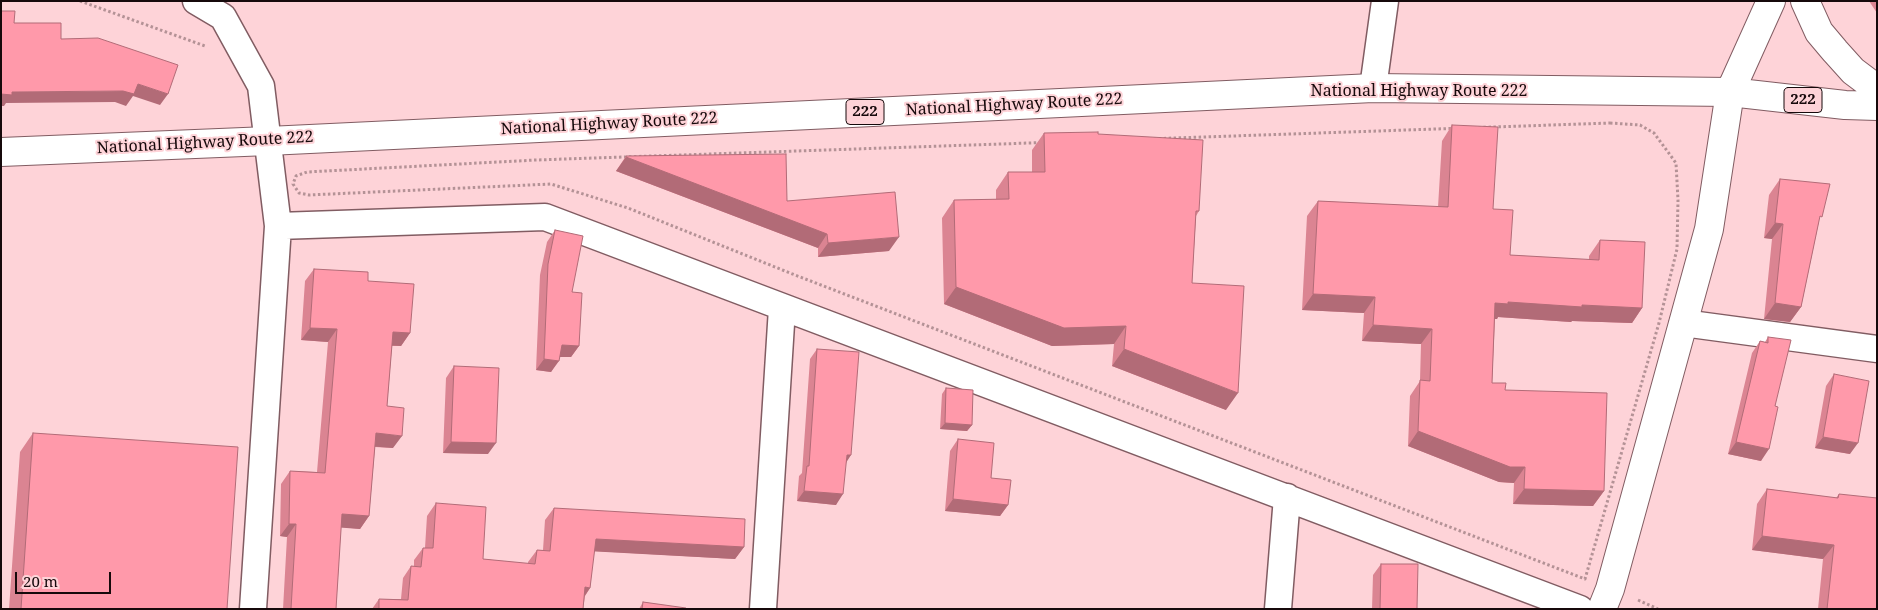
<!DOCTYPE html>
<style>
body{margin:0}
#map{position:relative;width:1878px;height:610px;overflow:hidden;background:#fed3d8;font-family:"Noto Serif",serif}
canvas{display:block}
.frame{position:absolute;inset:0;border:2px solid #16090b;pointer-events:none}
.scale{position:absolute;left:15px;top:572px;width:96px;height:22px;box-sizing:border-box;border:2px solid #16090b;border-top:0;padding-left:6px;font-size:15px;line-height:18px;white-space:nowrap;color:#16090b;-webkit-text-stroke:4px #fed3d8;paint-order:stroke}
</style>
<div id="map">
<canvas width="1878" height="610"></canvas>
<div class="frame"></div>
<div class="scale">20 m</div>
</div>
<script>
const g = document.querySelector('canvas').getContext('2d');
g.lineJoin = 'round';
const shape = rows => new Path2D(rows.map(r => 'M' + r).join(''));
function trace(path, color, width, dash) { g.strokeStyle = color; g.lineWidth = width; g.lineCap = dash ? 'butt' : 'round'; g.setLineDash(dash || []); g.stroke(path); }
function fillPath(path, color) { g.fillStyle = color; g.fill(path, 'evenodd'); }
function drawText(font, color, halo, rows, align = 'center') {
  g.font = font + ' "Noto Serif",serif'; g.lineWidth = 4; g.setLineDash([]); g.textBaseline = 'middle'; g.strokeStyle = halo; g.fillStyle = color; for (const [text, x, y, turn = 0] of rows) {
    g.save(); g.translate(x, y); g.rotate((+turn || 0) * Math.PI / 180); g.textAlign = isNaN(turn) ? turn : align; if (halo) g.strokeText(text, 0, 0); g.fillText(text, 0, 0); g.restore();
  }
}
const minor = shape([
 [196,1,223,17,261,86,278,226,253,609],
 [1373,88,1385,1],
 [278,226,545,217,1580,609],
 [1683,323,1877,349],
 [763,609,782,308],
 [1278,609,1287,497]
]);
const tertiary = shape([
 [1602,609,1610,589,1709,229,1730,92]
]);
const trunk = shape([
 [1805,1,1819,32,1835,51,1853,71,1877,89],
 [1730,92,1771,1],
 [1,152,268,141,1373,88,1730,92,1845,105,1877,106]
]);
trace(minor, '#815c62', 29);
trace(tertiary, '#815c62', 30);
trace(trunk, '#815c62', 30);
trace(shape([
 [80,1,205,46],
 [1610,123,1640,125,1654,133,1676,163,1678,200,1677,249,1659,323,1585,579,795,275,628,208,551,184,309,195,299,193,293,184,296,176,307,172,536,160,1610,123],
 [1638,600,1658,609]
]), '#b49296', 3, [2.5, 2.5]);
trace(minor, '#fff', 26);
trace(tertiary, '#fff', 28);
trace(trunk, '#fff', 28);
fillPath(shape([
 [1869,1,1877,1,1877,13],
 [1452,125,1493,209,1510,255,1589,260,1589,256,1600,240,1642,308,1632,323,1572,321,1571,322,1498,317,1497,319,1495,319,1492,383,1505,390,1604,491,1593,506,1513,504,1514,483,1499,482,1408,446,1410,396,1420,381,1421,344,1362,341,1364,313,1302,310,1307,216,1318,201,1438,207,1442,141],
 [1044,133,1098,134,1199,211,1196,216,1192,283,1226,410,1112,366,1114,344,1052,346,944,304,942,218,954,200,996,199,996,190,1008,172,1032,172,1032,150],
 [626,156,787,201,889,251,818,257,818,248,616,171],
 [1780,179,1819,221,1801,307,1790,322,1764,319,1772,239,1764,238,1769,195],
 [555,230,572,292,579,346,571,357,560,357,551,372,536,370,540,275,547,242],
 [314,269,368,281,410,333,401,346,392,346,387,406,393,448,375,447,369,516,360,529,341,527,336,609,283,609,287,537,280,536,281,484,290,471,317,472,328,342,301,340,305,281],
 [1768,337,1775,406,1761,461,1728,454,1752,353,1760,341,1765,342],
 [817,349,846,463,836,505,797,501,799,476,802,473,810,359],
 [454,366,488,454,443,453,446,378],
 [1834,374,1850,454,1815,448,1826,386],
 [946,388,972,425,967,431,940,429,942,394],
 [33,433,227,609,9,609,20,452],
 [958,439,1008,505,1000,516,945,511,950,451],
 [1767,489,1836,498,1839,494,1877,609,1818,609,1823,559,1752,550,1757,504],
 [436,503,483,559,528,564,528,562,537,550,543,550,545,520,554,508,744,547,735,559,594,551,590,588,585,596,583,609,372,609,379,599,401,599,403,578,411,566,414,566,414,560,423,548,425,548,427,516],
 [1381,564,1417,609,1372,609,1373,575],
 [643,602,686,609,639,609]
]), '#db8492');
fillPath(shape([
 [138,84,168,94,160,105,133,96,126,106,115,102,6,103,4,106,1,106,1,94,12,92,123,91],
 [626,157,827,234,818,248,616,171],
 [1775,223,1783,224,1772,239,1764,238],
 [899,237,889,251,818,257,828,243],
 [956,287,1126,326,1114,344,1052,346,944,304],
 [1313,294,1375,297,1364,313,1302,310],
 [1508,302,1582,305,1642,308,1632,323,1572,321,1571,322,1498,317,1497,319,1484,319,1495,303],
 [1775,303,1801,307,1790,322,1764,319],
 [1373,325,1432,329,1421,344,1362,341],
 [310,328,337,329,328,342,301,340],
 [393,332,410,333,401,346,384,345],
 [562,345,579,346,571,357,554,357],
 [1124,349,1238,393,1226,410,1112,366],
 [544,359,559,361,551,372,536,370],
 [945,423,972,425,967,431,940,429],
 [1418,431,1525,467,1514,483,1499,482,1408,446],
 [376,433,402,436,393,448,367,446],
 [1823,437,1858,443,1850,454,1815,448],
 [451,442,496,443,488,454,443,453],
 [1736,442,1769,449,1761,461,1728,454],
 [847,455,851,455,844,466],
 [1524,489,1604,491,1593,506,1513,504],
 [804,491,843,494,836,505,797,501],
 [953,499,1008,505,1000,516,945,511],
 [342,514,369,516,360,529,333,527],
 [289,524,296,524,287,537,280,536],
 [1762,536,1834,545,1823,559,1752,550],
 [596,539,744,547,735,559,587,551],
 [585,587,590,588,582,600]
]), '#b26b77');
const building = shape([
 [1,11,15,11,14,23,61,23,61,39,98,38,178,65,168,94,138,84,134,94,123,91,12,92,12,95,1,94,1,11],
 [1452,125,1498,127,1493,209,1513,210,1510,255,1599,260,1600,240,1645,242,1642,308,1582,305,1582,307,1508,302,1508,304,1495,303,1492,383,1506,383,1505,390,1607,393,1604,491,1524,489,1525,467,1510,467,1418,431,1420,380,1430,381,1432,329,1373,325,1375,297,1313,294,1318,201,1448,207,1452,125],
 [1098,132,1098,134,1203,140,1199,211,1196,211,1192,283,1244,286,1238,393,1124,349,1126,326,1064,328,956,287,954,200,1009,199,1008,172,1045,172,1044,133,1098,132],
 [786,154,787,201,895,192,899,237,828,243,827,234,626,157,626,156,786,154],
 [1780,179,1830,184,1822,217,1820,216,1801,307,1775,303,1783,224,1775,223,1780,179],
 [555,230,583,236,572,292,582,293,579,346,562,345,559,361,544,359,548,264,555,230],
 [314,269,368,272,368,281,414,284,410,333,393,332,387,406,404,408,402,436,376,433,369,516,342,514,336,609,291,609,296,524,289,524,290,471,325,473,337,329,310,328,314,269],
 [1768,337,1791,340,1775,406,1778,407,1769,449,1736,442,1760,341,1768,343,1768,337],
 [817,349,859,352,851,455,847,455,843,494,804,491,807,466,809,466,817,349],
 [454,366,499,368,496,443,451,442,454,366],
 [1834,374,1869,381,1858,443,1823,437,1834,374],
 [946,388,973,390,972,425,945,423,946,388],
 [33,433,238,447,227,609,21,609,33,433],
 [958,439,994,443,991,478,1011,480,1008,505,953,499,958,439],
 [1767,489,1838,498,1839,494,1877,498,1877,609,1827,609,1834,545,1762,536,1767,489],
 [436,503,486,507,483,559,535,564,537,550,550,551,554,508,745,519,744,547,596,539,590,588,585,587,583,609,379,609,379,599,408,600,411,566,421,567,423,548,433,548,436,503],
 [1381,564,1418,564,1417,609,1380,609,1381,564],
 [643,602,686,608,686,609,642,609,643,602]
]);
fillPath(building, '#f9a');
trace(building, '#b26b77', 1);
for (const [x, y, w] of [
 [1803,100,38],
 [865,112,38]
]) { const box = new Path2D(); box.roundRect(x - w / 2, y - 12.5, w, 25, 4); g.fillStyle = '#fed3d8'; g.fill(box); trace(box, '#16090b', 1); }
drawText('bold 15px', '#16090b', null, [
 ["222",1803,100],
 ["222",865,112]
]);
drawText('16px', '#16090b', '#fed3d8', [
 ["National Highway Route 222",1419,91],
 ["National Highway Route 222",1014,105,-3],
 ["National Highway Route 222",609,124,-3],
 ["National Highway Route 222",205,143,-3]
]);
</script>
